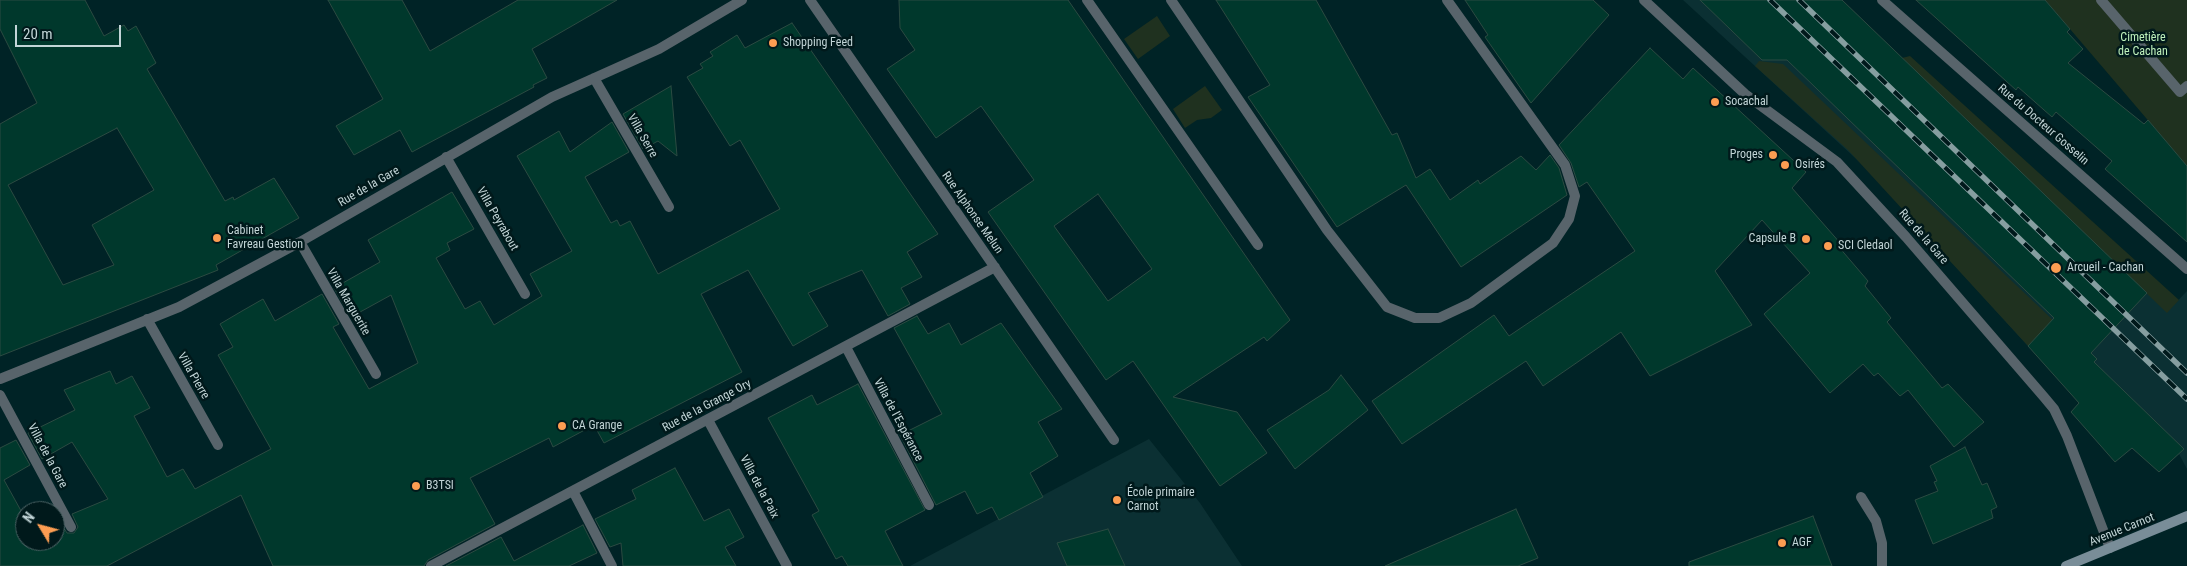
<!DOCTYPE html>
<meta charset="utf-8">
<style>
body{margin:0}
#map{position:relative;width:2187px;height:566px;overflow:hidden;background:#002326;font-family:"Roboto Condensed",sans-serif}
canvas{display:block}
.north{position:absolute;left:15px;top:501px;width:50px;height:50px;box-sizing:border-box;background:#00191b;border:1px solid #4e6466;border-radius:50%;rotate:307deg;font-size:14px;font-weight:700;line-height:20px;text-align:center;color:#c2d5d7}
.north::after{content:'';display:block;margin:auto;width:18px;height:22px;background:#fc9d52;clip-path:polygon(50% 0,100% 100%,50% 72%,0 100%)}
.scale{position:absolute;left:15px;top:25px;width:106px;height:22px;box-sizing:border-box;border:2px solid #c2d5d7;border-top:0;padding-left:6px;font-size:15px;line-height:18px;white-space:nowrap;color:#c2d5d7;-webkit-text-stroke:4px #00191b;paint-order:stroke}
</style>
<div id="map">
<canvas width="2187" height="566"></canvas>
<div class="north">N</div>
<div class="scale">20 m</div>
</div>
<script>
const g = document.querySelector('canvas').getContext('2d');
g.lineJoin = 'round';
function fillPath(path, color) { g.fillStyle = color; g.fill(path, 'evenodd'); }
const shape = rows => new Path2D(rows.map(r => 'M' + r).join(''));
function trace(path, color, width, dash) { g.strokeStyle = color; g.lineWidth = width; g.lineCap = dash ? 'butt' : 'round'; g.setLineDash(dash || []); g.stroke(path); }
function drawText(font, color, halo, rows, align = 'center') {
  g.font = font + ' "Roboto Condensed",sans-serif'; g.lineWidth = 5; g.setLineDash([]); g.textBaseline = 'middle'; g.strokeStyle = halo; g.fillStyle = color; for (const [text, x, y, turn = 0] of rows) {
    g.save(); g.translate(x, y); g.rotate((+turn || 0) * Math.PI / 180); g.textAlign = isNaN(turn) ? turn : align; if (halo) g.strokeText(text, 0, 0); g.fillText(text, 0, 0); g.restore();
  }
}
fillPath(shape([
 [1683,0,1842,0,2167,312,2187,291,2187,469,2179,454,2159,472,2133,447,2115,462,2071,412,2083,398,2068,390,1865,167],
 [1149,439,1200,503,1242,566,910,566]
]), '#0b3033');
fillPath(shape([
 [2045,0,2187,0,2187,166,2070,29],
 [1157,16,1170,36,1138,59,1124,39],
 [1910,56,2179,300,2167,313,1902,58],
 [1759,61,1783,64,2055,322,2028,346,1848,150,1755,66],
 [1205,86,1222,110,1211,118,1197,120,1185,128,1173,109]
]), '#1f311f');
const building = shape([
 [0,0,85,0,104,36,124,25,128,31,136,26,156,63,147,69,225,201,233,197,234,200,274,178,299,218,216,265,218,270,0,356,0,124,37,103,0,29,0,0],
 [117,128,154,190,92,225,114,265,63,285,8,185,117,128],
 [328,0,402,0,430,51,518,0,617,0,532,49,547,78,533,85,534,87,412,152,400,130,354,155,336,126,383,99,328,0],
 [899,0,1068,0,1290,320,1267,341,1264,337,1173,397,1237,412,1267,453,1220,486,1133,361,1106,380,988,212,1034,180,981,106,936,138,887,69,915,50,900,28,899,0],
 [1098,194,1152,269,1108,301,1054,226,1098,194],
 [1216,0,1316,0,1392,135,1397,133,1416,178,1430,169,1450,200,1478,180,1480,184,1521,156,1536,170,1550,155,1559,168,1567,195,1461,267,1406,185,1337,227,1248,97,1270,85,1216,0],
 [1465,0,1593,0,1609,15,1531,103,1485,37,1488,35,1465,0],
 [1700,0,1842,0,2147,293,2091,353,2097,359,2094,362,2184,449,2159,472,2132,448,2115,462,2071,412,2079,403,2028,346,2054,318,1787,60,1762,60,1700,0],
 [1916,0,2045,0,2070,29,2067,32,2083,49,2068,63,2144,124,2148,120,2187,166,2187,242,2105,169,2112,161,2056,112,2052,117,2018,87,2016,90,1916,0],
 [792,23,938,234,907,252,922,277,901,288,910,304,888,316,862,270,808,293,828,326,793,346,748,270,701,294,742,372,604,443,594,425,553,447,549,438,470,478,495,524,428,560,424,566,273,566,241,495,107,566,0,566,0,448,16,440,30,465,4,480,25,518,25,541,55,541,55,522,59,520,67,533,74,533,78,527,72,514,108,499,72,442,42,459,28,433,75,410,64,390,110,371,116,384,132,376,150,408,134,416,167,477,183,469,195,489,271,449,218,355,233,347,220,324,242,311,263,299,275,321,322,294,339,324,333,327,369,389,418,363,391,295,351,317,334,288,380,262,368,240,452,192,474,229,447,243,450,250,436,258,465,309,480,301,494,325,542,296,530,274,572,251,517,156,559,131,570,152,612,122,629,152,585,177,611,223,617,220,620,226,630,221,658,274,780,209,740,140,730,146,687,77,703,68,700,64,713,56,710,52,737,35,745,48,792,23],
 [1650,48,1683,79,1693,68,1806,172,1792,188,1841,244,1838,246,1868,281,1865,286,1891,318,1887,322,1942,388,1948,384,1984,422,1954,447,1908,390,1900,396,1878,373,1874,376,1863,364,1830,393,1764,314,1810,273,1762,220,1715,271,1752,325,1650,376,1621,332,1543,386,1526,361,1402,444,1372,401,1494,315,1509,336,1635,251,1587,182,1579,187,1571,163,1559,145,1650,48],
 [671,86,677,156,658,141,643,149,623,114,671,86],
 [917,316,928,334,949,323,961,345,1001,323,1062,409,1038,422,1058,456,1030,473,1043,497,999,520,992,507,977,514,965,491,936,505,900,435,942,414,894,328,917,316],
 [1341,375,1368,410,1295,469,1267,430,1329,390,1341,375],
 [858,384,925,510,885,531,903,566,848,566,842,556,836,559,812,515,819,511,768,418,812,395,817,405,858,384],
 [1965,447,1982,485,1987,483,1997,507,1991,510,1993,518,1933,544,1915,500,1938,491,1934,482,1937,481,1930,466,1965,447],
 [675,468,704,521,729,509,744,537,725,547,736,566,623,566,621,543,610,547,595,519,636,499,632,490,675,468],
 [1516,509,1538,558,1518,566,1385,566,1516,509],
 [1813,516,1832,566,1689,566,1689,562,1813,516],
 [583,525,597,553,569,566,446,566,501,537,514,561,583,525],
 [1108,529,1125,566,1067,566,1057,543,1108,529]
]);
fillPath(building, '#00382c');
trace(building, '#2b4b42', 1);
trace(shape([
 [1087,0,1258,245],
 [1171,0,1327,230,1387,307,1415,318,1439,318,1471,303,1553,243,1569,219,1575,196,1565,165,1447,0],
 [2101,0,2180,92,2187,86],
 [1861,497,1876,521,1882,543,1882,566]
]), '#58646b', 10);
trace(shape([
 [810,0,1114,440],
 [1644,0,1745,94,1837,162,1906,237,2044,397,2054,409,2067,436,2110,548],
 [1882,0,2187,269],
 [594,78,669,207],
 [446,157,525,294],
 [300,242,376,374],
 [147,319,218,445],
 [846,347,929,505],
 [0,379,179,307,300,242,552,97,659,49,742,0],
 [0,395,71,527],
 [708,420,787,566],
 [573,491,612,566],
 [431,566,995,267]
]), '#58646b', 10);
trace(shape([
 [2066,566,2187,516]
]), '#798d98', 10);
const rail = shape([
 [1770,0,2187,399],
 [1799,0,2187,373]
]);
trace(rail, '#869ea0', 5.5);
trace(rail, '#00191b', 4, [11]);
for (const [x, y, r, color] of [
 [773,43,5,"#fc9d52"],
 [1715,102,5,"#fc9d52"],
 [1773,155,5,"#fc9d52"],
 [1785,165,5,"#fc9d52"],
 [217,238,5,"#fc9d52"],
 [1806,239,5,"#fc9d52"],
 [1828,246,5,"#fc9d52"],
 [2056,268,6,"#fc9d52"],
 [562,426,5,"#fc9d52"],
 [416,486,5,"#fc9d52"],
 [1117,500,5,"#fc9d52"],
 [1782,543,5,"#fc9d52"]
]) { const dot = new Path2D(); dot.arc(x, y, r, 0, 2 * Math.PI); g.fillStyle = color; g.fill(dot); trace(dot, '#00191b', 2); }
drawText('12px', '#bdf0bb', '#00191b', [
 ["Cimetière",2143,38],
 ["de Cachan",2143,52]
]);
drawText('12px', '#c2d5d7', '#00191b', [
 ["Shopping Feed",783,43],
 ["Socachal",1725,102],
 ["Proges",1763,155,"right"],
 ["Osirés",1795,165],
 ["Cabinet",227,231],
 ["Favreau Gestion",227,245],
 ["Capsule B",1796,239,"right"],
 ["SCI Cledaol",1838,246],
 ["Arcueil - Cachan",2067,268],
 ["CA Grange",572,426],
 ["B3TSI",426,486],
 ["École primaire",1127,493],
 ["Carnot",1127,507],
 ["AGF",1792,543]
], 'left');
drawText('12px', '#c2d5d7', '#00191b', [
 ["Rue du Docteur Gosselin",2043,125,41],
 ["Villa Serre",642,136,60],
 ["Rue de la Gare",369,187,-30],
 ["Rue Alphonse Melun",972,213,55],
 ["Villa Peyrabout",497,219,60],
 ["Rue de la Gare",1923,237,49],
 ["Villa Marguerite",348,302,60],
 ["Villa Pierre",193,376,60],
 ["Rue de la Grange Ory",707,406,-28],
 ["Villa de l'Espérance",898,420,62],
 ["Villa de la Gare",47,456,62],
 ["Villa de la Paix",759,487,62],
 ["Avenue Carnot",2122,530,-22]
]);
</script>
